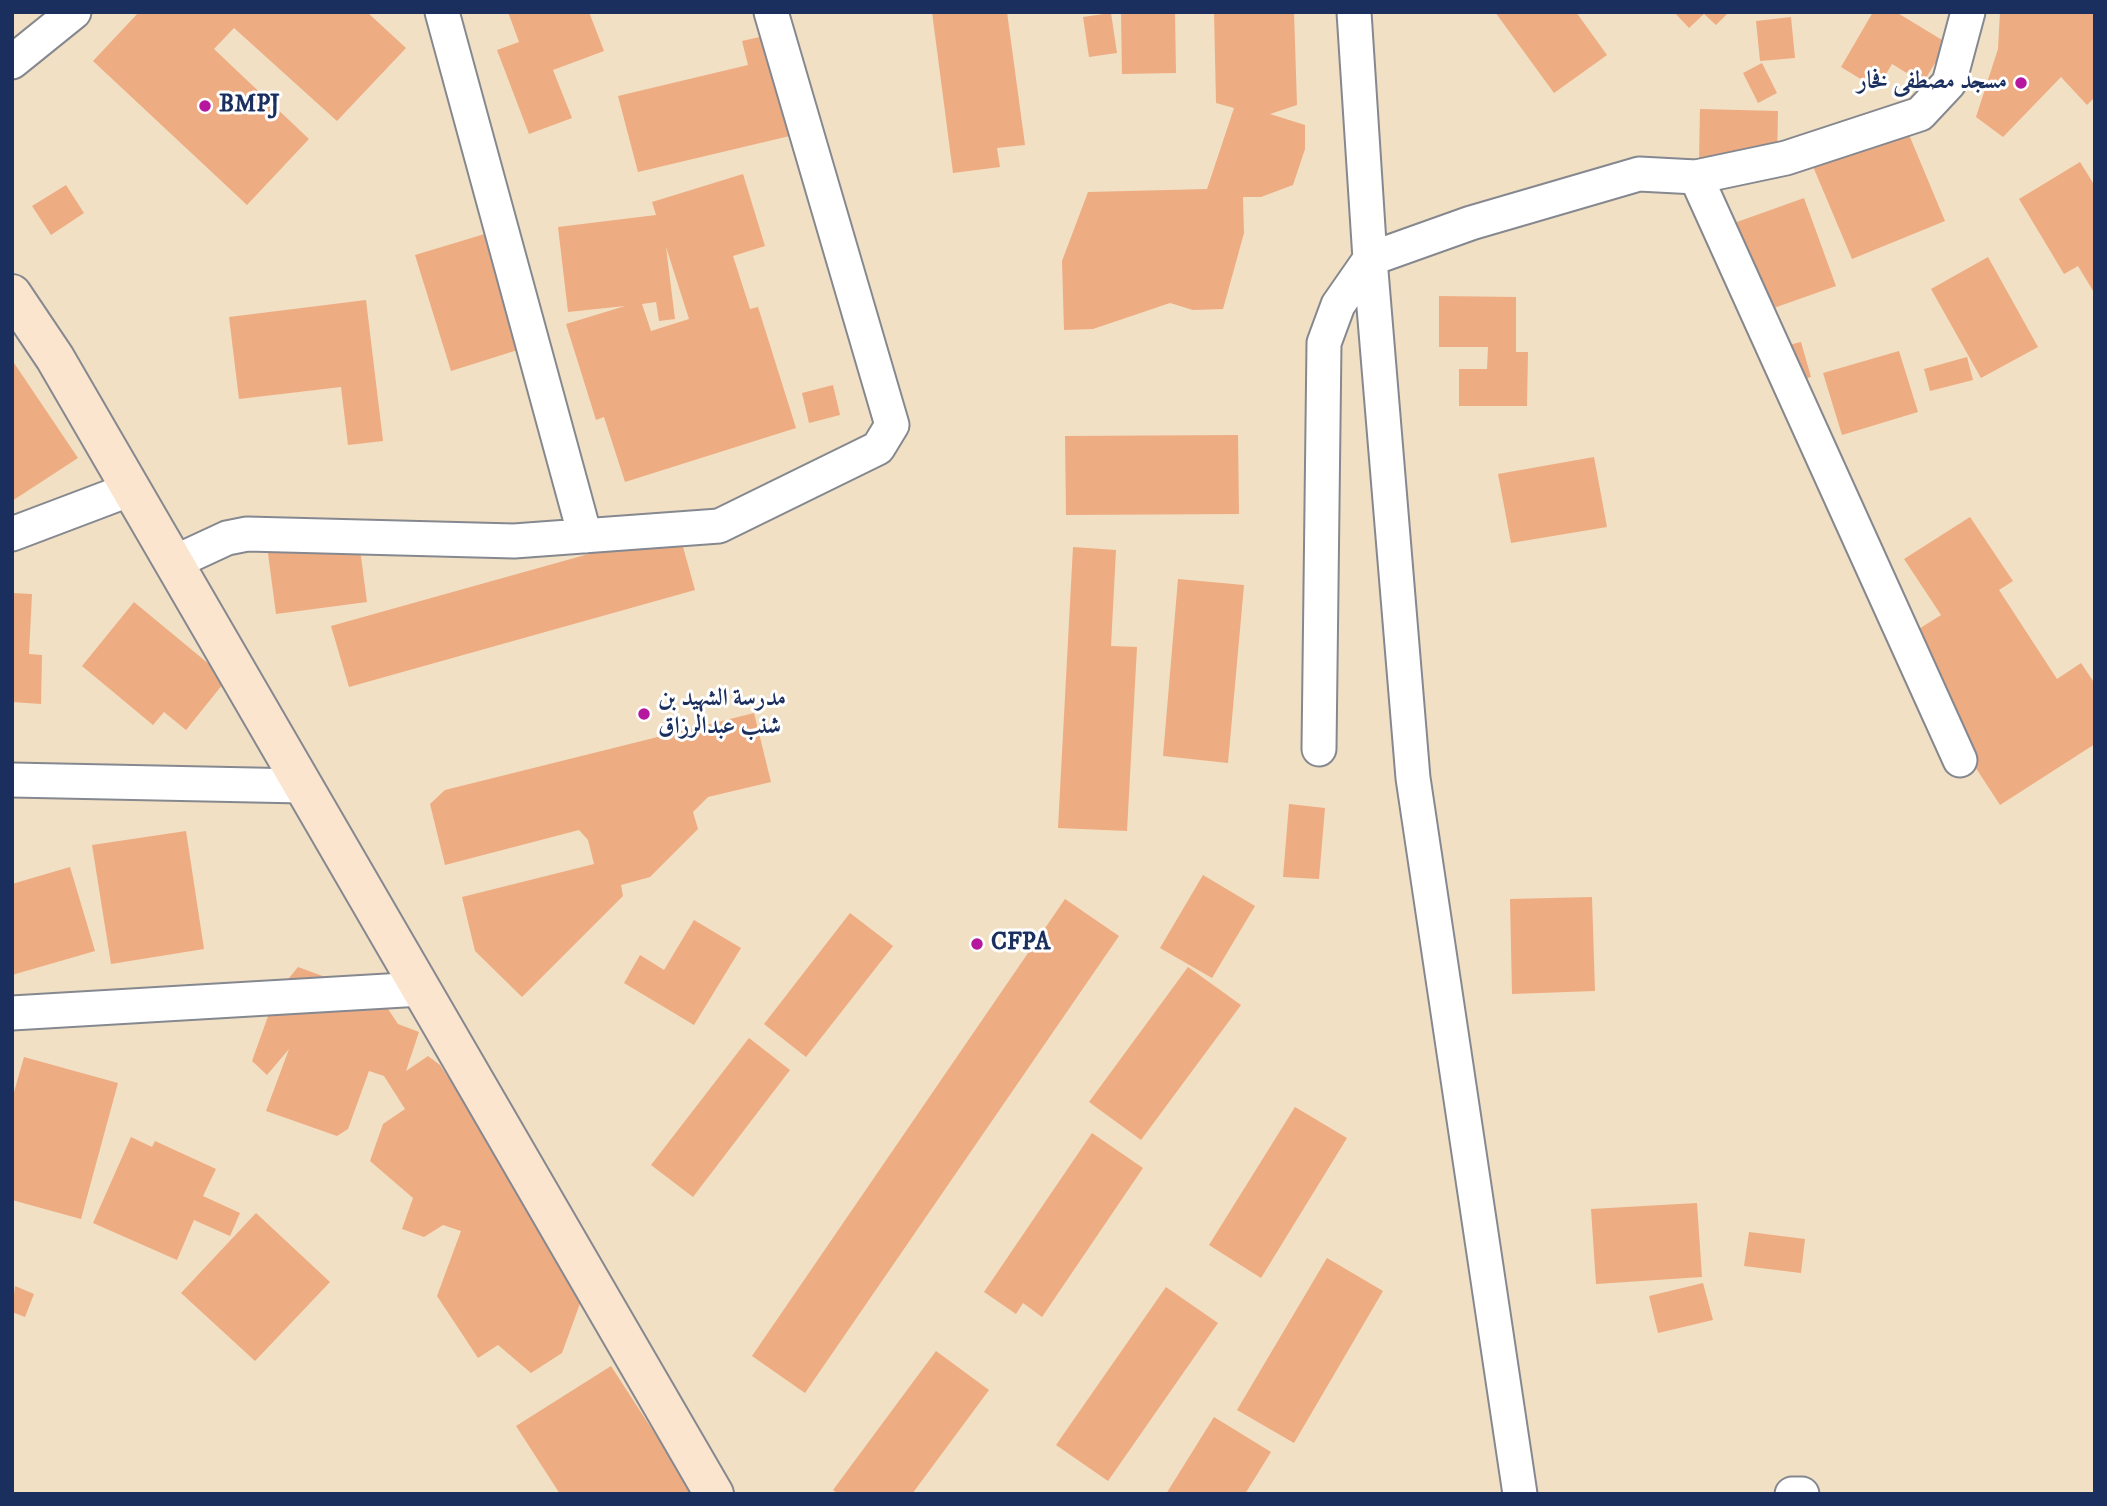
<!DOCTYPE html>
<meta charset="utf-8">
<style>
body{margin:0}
#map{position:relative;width:2107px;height:1506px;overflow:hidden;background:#f1e0c3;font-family:"IM FELL DW Pica",serif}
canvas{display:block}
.frame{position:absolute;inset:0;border:14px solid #1b2f5e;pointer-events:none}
</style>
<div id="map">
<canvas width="2107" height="1506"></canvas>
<div class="frame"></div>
</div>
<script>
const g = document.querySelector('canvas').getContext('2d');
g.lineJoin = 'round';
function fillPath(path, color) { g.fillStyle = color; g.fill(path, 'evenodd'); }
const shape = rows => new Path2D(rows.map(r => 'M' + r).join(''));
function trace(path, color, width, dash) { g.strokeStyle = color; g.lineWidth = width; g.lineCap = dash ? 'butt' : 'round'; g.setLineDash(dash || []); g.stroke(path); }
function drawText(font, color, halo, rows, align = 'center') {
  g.font = font + ' "IM FELL DW Pica",Amiri,serif'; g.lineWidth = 6; g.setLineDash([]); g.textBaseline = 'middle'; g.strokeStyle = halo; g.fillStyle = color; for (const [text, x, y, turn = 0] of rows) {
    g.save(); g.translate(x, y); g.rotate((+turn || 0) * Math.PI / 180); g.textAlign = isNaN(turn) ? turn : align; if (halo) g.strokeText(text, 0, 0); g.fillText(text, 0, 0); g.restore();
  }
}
fillPath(shape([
 [139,12,367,12,406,48,337,121,234,28,214,49,309,139,247,205,93,61],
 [508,12,589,12,604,51,553,70,572,118,529,134,497,50,519,42],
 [932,12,1007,12,1025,145,997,148,1000,167,953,173],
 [1121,12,1175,12,1176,73,1122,74],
 [1214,12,1294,12,1297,105,1270,114,1305,125,1305,149,1293,185,1261,197,1243,197,1244,233,1223,309,1193,310,1170,303,1093,329,1064,330,1062,261,1088,192,1207,189,1234,108,1216,103],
 [1495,12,1576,12,1607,55,1554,93],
 [1674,12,1729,12,1716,25,1704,14,1689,28],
 [1873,12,1896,12,1947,43,1923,83,1892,64,1877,89,1841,67],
 [2000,12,2095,12,2095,97,2087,105,2061,77,2003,137,1976,117,1998,49],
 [1111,13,1117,53,1089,57,1083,17],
 [1791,17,1795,58,1760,61,1756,21],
 [791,30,815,130,638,172,618,96,748,65,742,41],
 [1762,63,1777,93,1758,103,1743,73],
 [1700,109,1778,111,1777,164,1699,161],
 [1902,118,1945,221,1852,259,1809,157],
 [2080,162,2095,186,2095,294,2078,266,2064,274,2019,199],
 [743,174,765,246,733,256,750,309,758,307,796,428,625,482,604,417,596,420,566,324,625,306,568,312,558,227,656,215,652,202],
 [666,247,689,319,651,331,642,304,656,302,659,321,675,319],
 [66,185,84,213,51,235,32,206],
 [1804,198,1836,286,1754,315,1723,227],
 [488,233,524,348,451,371,415,255],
 [1988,257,2038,347,1981,378,1931,289],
 [1439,296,1516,297,1516,352,1528,352,1527,406,1459,406,1459,369,1487,369,1488,347,1439,347],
 [366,300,383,441,348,445,341,387,239,399,229,317],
 [1801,342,1811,377,1774,387,1764,351],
 [1899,351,1918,412,1842,435,1823,373],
 [1967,357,1973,380,1930,391,1924,369],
 [12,360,78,458,12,501],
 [833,385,840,415,809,423,802,393],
 [1238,435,1239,514,1066,515,1065,436],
 [1594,457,1607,527,1511,543,1498,474],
 [1970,517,2013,581,1999,590,2057,679,2081,663,2095,684,2095,744,2000,805,1895,644,1941,615,1904,559],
 [356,519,367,602,276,614,265,531],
 [678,529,695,590,349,687,331,626],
 [1073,547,1116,550,1111,646,1137,647,1127,831,1058,828],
 [1178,579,1244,585,1228,763,1163,756],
 [12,593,32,594,29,654,42,655,41,704,12,702],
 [134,602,227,679,186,730,164,712,153,725,82,666],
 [754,713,771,782,708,797,693,812,698,829,650,877,621,885,623,896,522,997,475,951,462,897,594,864,588,840,579,830,445,865,430,804,445,790],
 [1289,804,1325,808,1319,879,1283,877],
 [186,831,204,949,111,964,92,845],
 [70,867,95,951,12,975,12,884],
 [1203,875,1255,906,1212,978,1160,948],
 [1592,897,1595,991,1512,994,1510,899],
 [1065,899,1119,936,805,1393,752,1356],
 [850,913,893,946,806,1057,764,1024],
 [694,920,741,948,694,1025,624,983,640,955,664,970],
 [298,967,380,997,398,1024,419,1032,406,1071,428,1056,440,1065,586,1287,562,1353,531,1373,498,1345,478,1358,437,1296,461,1231,443,1225,424,1237,402,1229,413,1198,370,1161,383,1124,405,1109,384,1076,369,1071,348,1129,337,1136,266,1111,289,1049,267,1075,252,1061,276,994],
 [1188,967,1241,1005,1141,1140,1089,1102],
 [749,1038,790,1070,693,1197,651,1165],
 [24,1057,118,1083,81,1219,12,1200,12,1099],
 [1295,1107,1347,1138,1261,1278,1209,1245],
 [1092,1133,1143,1168,1042,1317,1023,1303,1016,1314,984,1292],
 [131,1137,152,1147,155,1141,216,1169,203,1196,240,1213,230,1236,194,1220,177,1260,93,1223],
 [1697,1203,1702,1277,1596,1284,1591,1209],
 [256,1213,330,1282,255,1361,181,1293],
 [1749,1232,1805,1239,1801,1273,1744,1266],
 [1327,1258,1383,1291,1294,1443,1237,1410],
 [1703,1283,1713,1320,1658,1333,1649,1296],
 [15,1286,34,1294,25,1317,12,1312],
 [1166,1287,1218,1323,1108,1481,1056,1445],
 [936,1351,989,1390,912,1494,838,1494,833,1490],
 [611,1366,694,1494,560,1494,516,1426],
 [1214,1417,1271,1452,1245,1494,1166,1494]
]), '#eeac83');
const street = shape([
 [442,12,585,536],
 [1354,12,1370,259,1413,778,1520,1494],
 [12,62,74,12],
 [1696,177,1960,760],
 [12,534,131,489],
 [173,563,227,538,247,534,514,541,719,526,878,448,892,425,771,12],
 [1319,749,1324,343,1338,305,1370,259,1471,223,1639,174,1696,177,1786,158,1920,114,1949,83,1968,12],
 [12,780,302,786],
 [12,1013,421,989],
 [1792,1494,1802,1494]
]);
const secondary = shape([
 [12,294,55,358,714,1494]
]);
trace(street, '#868890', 37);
trace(secondary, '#868890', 42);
trace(street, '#fff', 33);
trace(secondary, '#fbe5cf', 38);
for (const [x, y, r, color] of [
 [2021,83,7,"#b5179e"],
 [205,106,7,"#b5179e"],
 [644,714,7,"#b5179e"],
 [977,944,7,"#b5179e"]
]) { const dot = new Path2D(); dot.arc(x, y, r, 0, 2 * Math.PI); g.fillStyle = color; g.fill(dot); trace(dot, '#fff', 2.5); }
drawText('bold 24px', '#1b2f5e', '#fff', [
 ["مسجد مصطفى فخار",2007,83,"right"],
 ["BMPJ",219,106],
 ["مدرسة الشهيد بن",658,700],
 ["شنب عبدالرزاق",658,728],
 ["CFPA",991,944]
], 'left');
</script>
